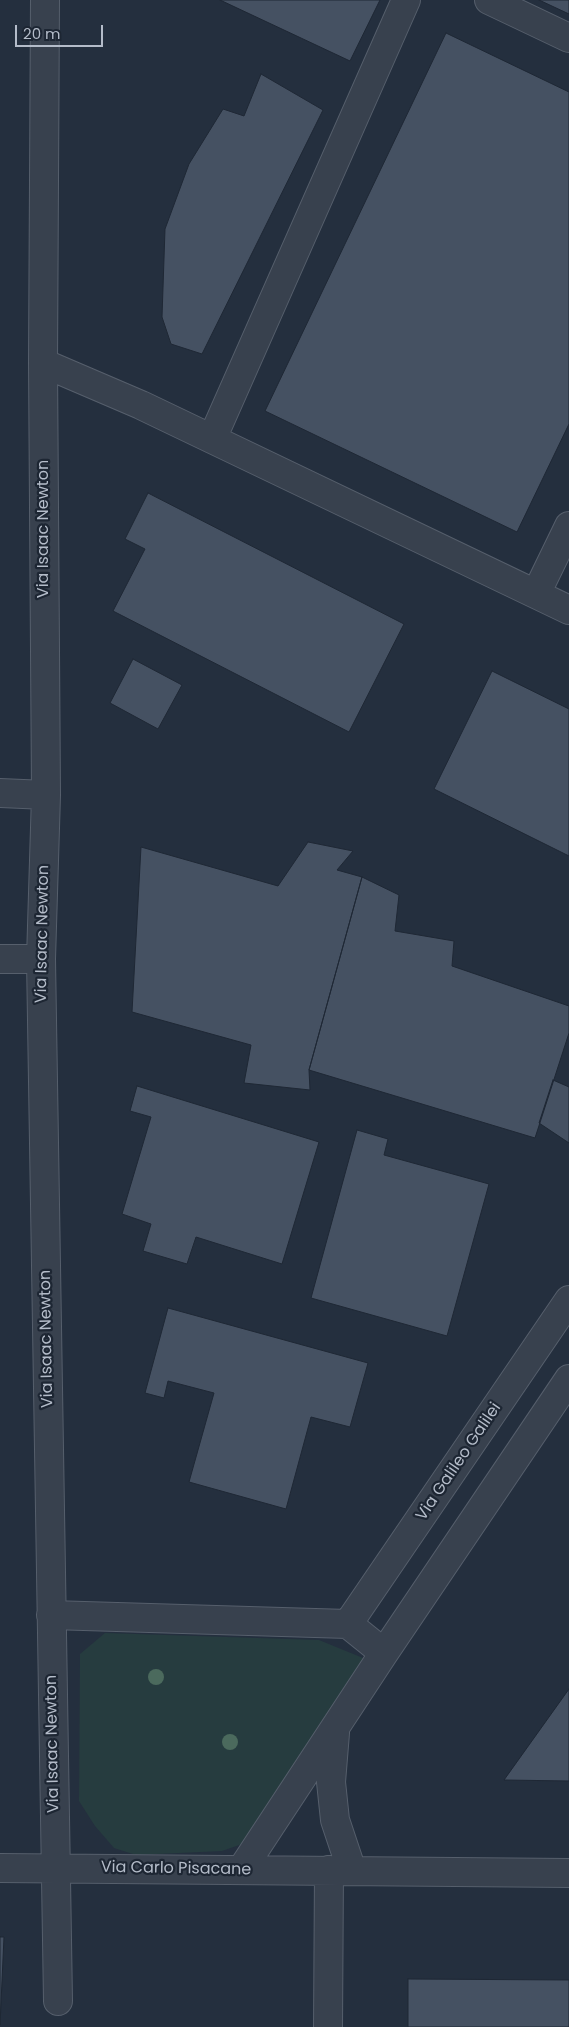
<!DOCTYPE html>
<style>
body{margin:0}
#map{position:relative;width:569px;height:2027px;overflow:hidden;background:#242f3e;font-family:Poppins,sans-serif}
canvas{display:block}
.scale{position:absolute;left:15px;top:25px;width:88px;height:22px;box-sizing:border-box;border:2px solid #b4bcc9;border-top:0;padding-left:6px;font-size:15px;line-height:18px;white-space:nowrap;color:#b4bcc9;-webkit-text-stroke:4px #1d2633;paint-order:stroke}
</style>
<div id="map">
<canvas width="569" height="2027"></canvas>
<div class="scale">20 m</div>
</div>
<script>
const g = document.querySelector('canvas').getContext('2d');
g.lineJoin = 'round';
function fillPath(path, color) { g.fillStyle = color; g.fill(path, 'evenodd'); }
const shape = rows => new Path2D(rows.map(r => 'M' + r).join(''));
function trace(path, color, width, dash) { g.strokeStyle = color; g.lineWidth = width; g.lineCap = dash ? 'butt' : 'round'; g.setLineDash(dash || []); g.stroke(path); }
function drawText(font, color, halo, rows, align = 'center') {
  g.font = font + ' Poppins,sans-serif'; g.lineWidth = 4.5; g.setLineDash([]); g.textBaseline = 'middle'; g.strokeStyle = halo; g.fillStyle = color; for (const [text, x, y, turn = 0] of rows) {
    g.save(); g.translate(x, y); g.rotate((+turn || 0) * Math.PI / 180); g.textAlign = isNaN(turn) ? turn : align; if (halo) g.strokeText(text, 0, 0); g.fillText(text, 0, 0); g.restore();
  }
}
fillPath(shape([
 [105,1633,319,1640,368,1660,245,1843,222,1851,136,1855,114,1848,95,1826,79,1801,80,1654]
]), '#263c3f');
const building = shape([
 [220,0,380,0,350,61,220,0],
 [539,0,569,0,569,14,539,0],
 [446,33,569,92,569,424,517,532,265,411,446,33],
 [261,74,323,110,202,354,171,344,162,317,165,229,189,164,223,109,244,116,261,74],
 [148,493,404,624,349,732,113,611,145,549,125,539,148,493],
 [133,659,182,685,158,729,110,703,133,659],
 [492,671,569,709,569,856,434,789,492,671],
 [308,842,353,851,337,870,362,877,309,1070,310,1090,244,1083,251,1045,132,1012,141,847,278,886,308,842],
 [362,877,399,895,395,931,454,941,452,966,569,1006,569,1033,535,1138,309,1070,362,877],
 [553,1080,569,1087,569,1143,539,1123,553,1080],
 [137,1086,319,1142,282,1264,196,1237,187,1264,143,1251,151,1224,122,1214,151,1117,130,1111,137,1086],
 [357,1130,388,1139,384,1155,489,1184,447,1336,311,1298,357,1130],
 [168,1308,368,1363,350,1427,311,1417,286,1509,189,1482,214,1393,168,1381,164,1398,145,1393,168,1308],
 [569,1689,569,1781,504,1780,569,1689],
 [0,1937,4,1937,0,2025,0,1937],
 [408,1979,569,1980,569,2027,408,2027,408,1979]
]);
fillPath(building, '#455162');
trace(building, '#1f2835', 1);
const minor = shape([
 [45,0,43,363,46,795,41,959,58,2001],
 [489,0,569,38],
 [43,363,141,405,569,610],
 [212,439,406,0],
 [536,594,569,526],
 [0,793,46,795],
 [0,959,41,959],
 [51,1615,348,1624,569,1300],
 [348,1624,384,1653],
 [335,1733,331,1782,335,1820,352,1871],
 [0,1868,569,1873],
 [242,1869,384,1653,569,1379],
 [328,2027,329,1870]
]);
trace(minor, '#565f6c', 30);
trace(minor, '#38414e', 28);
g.fillStyle = '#4b6a5d';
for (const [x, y] of [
 [156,1677],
 [230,1742]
]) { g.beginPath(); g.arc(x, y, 8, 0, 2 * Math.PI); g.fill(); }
drawText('16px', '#b4bcc9', '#1d2633', [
 ["Via Isaac Newton",44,529,-90],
 ["Via Isaac Newton",43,934,-89],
 ["Via Isaac Newton",47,1339,-91],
 ["Via Galileo Galilei",459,1462,-56],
 ["Via Isaac Newton",53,1744,-91],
 ["Via Carlo Pisacane",176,1869,1]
]);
</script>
